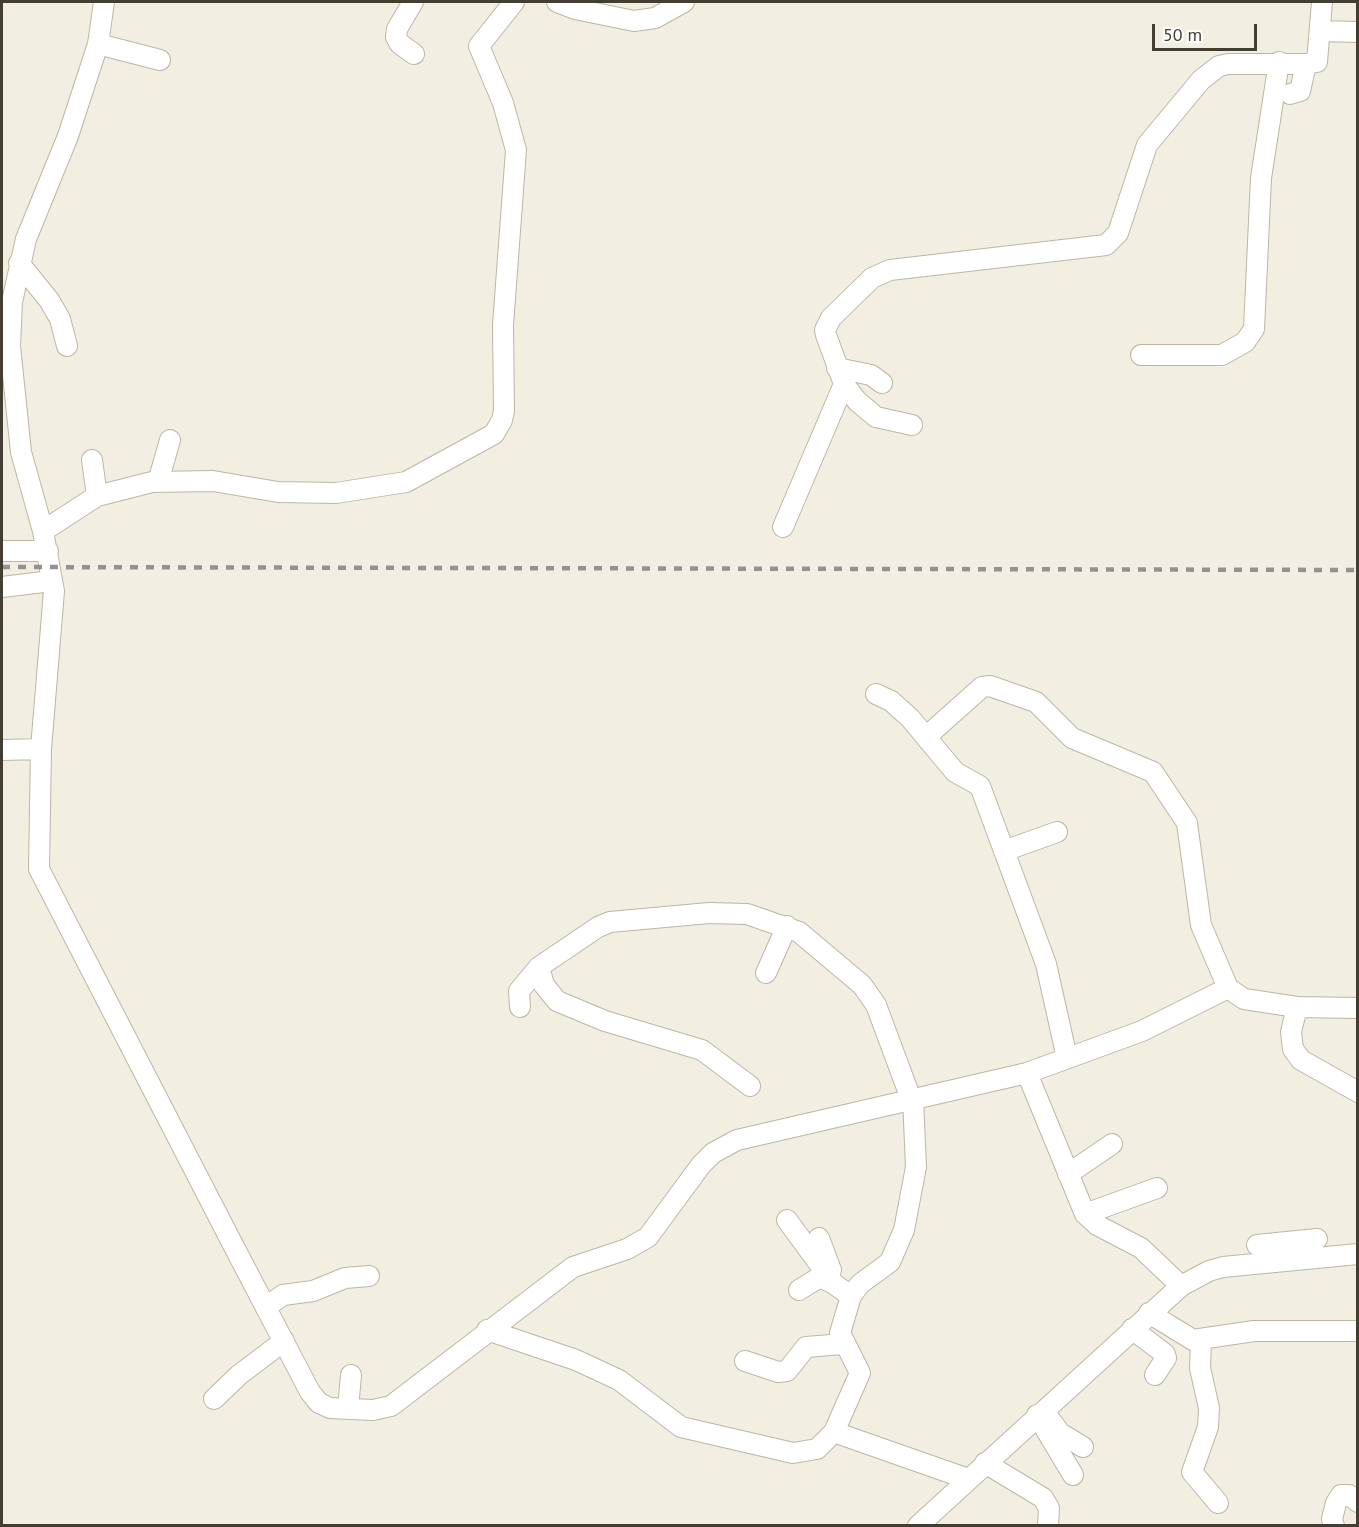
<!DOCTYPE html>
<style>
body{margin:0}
#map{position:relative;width:1359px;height:1527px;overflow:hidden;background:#f2eee1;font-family:"PT Sans",sans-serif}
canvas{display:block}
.frame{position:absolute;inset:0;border:3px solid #443d31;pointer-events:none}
.scale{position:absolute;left:1152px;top:24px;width:105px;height:27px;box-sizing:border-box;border:3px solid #443d31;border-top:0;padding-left:8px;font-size:18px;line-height:21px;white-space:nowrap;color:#443d31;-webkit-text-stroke:4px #fff;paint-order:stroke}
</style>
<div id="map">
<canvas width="1359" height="1527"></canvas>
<div class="frame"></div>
<div class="scale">50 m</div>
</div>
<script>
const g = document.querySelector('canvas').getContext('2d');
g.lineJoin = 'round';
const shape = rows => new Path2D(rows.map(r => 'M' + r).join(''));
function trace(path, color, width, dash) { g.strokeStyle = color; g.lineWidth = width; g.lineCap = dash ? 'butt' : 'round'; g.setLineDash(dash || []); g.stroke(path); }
const minor = shape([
 [104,2,98,44,68,136,26,239,12,302,10,346,21,452,43,531,54,591,41,749,39,869,230,1239,310,1392,319,1403,330,1408,373,1410,391,1406,573,1267,627,1249,648,1237,701,1165,713,1153,737,1140,1027,1073,1142,1031,1228,988],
 [413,2,397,29,396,37,400,44,414,54],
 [557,2,575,9,634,21,655,18,684,2],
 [1320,31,1358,32],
 [98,44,160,60],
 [1290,94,1300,91,1306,64],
 [19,263,49,300,60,319,67,346],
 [1141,355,1222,355,1245,342,1254,329,1261,178,1279,62],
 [837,368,871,375,882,383],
 [912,425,876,417,857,401,844,384,826,335,825,330,831,318,872,278,890,270,1106,245,1118,233,1147,145,1201,80,1219,66,1228,64,1306,64,1317,62,1322,2],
 [92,460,97,496],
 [158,482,170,440],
 [783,527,844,384],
 [43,531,97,496,152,482,213,481,278,492,336,493,406,482,494,434,502,420,504,411,503,325,516,150,503,103,479,46,514,2],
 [2,551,48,551],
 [2,587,52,581],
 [876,694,891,701,910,718,955,772,980,786,1046,964,1067,1058],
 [927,736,982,687,990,686,1036,702,1072,738,1153,772,1187,823,1201,925,1228,988,1244,999,1297,1007,1358,1008],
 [2,750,41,749],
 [1004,851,1057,832],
 [539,967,544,985,557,1001,605,1021,702,1050,750,1086],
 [766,973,787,926],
 [520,1007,519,991,539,967,598,927,610,922,709,913,747,914,799,932,862,985,876,1005,911,1099],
 [1297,1007,1291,1032,1293,1049,1301,1060,1358,1092],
 [1027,1073,1085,1214,1097,1225,1141,1248,1181,1286],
 [1068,1174,1112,1144],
 [1085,1214,1157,1188],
 [787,1220,834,1284,851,1296],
 [819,1238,831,1270],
 [1257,1245,1317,1239],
 [799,1290,820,1277,834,1284],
 [266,1307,283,1295,313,1291,345,1278,369,1276],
 [1149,1313,1193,1340,1254,1331,1358,1331],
 [1132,1329,1165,1354,1166,1358,1155,1375],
 [487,1330,576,1360,619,1380,681,1427,793,1453,817,1449,834,1432,860,1373,840,1333,851,1296,860,1284,890,1262,904,1230,916,1167,913,1098],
 [1201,1340,1200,1368,1209,1408,1208,1427,1192,1472,1218,1503],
 [745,1361,778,1372,787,1371,806,1347,843,1344],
 [214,1399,239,1375,284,1341],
 [348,1409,351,1375],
 [1037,1415,1073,1475],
 [1049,1418,1060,1433,1083,1447],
 [834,1432,968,1479],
 [985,1463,1043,1498,1049,1508,1048,1526],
 [918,1526,1181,1286,1209,1271,1223,1267,1358,1254],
 [1334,1526,1332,1519,1336,1503,1341,1495,1349,1495,1358,1502]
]);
trace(minor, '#beb6a3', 22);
trace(minor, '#fff', 20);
trace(shape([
 [2,567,1358,570]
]), '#929292', 4.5, [8, 8]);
</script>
